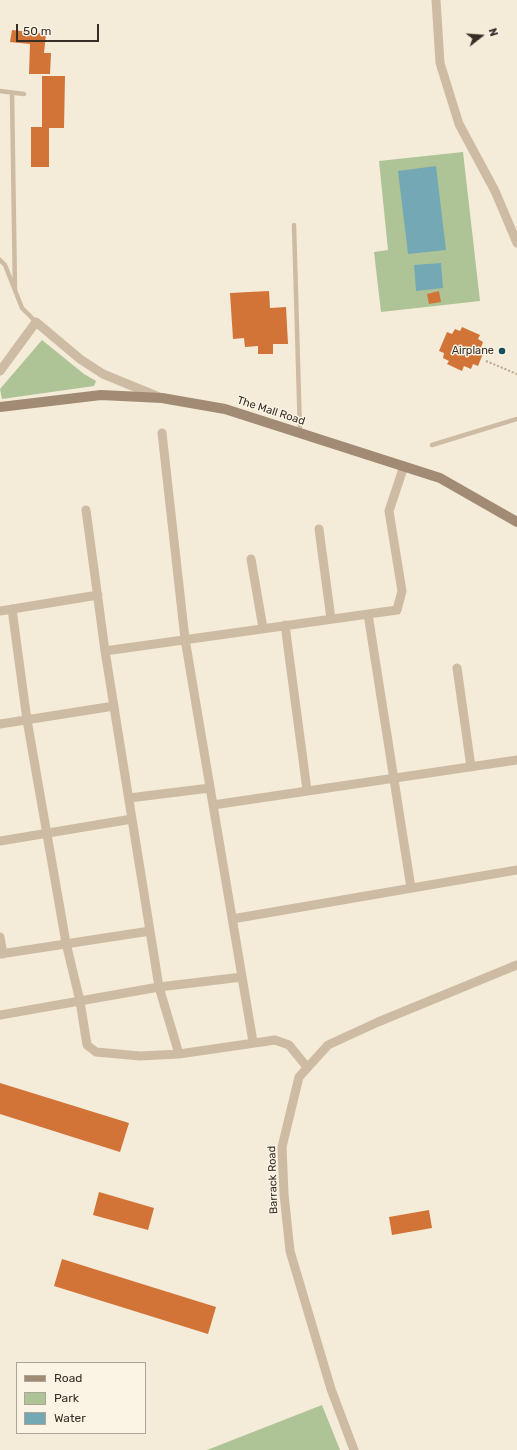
<!DOCTYPE html>
<style>
body{margin:0}
#map{position:relative;width:517px;height:1450px;overflow:hidden;background:#f4ebd8;font-family:Rubik,sans-serif}
canvas{display:block}
.legend{position:absolute;left:16px;top:1362px;width:130px;height:72px;box-sizing:border-box;background:#fbf4e5;border:1px solid #ada599;margin:0;padding:5px 7px;list-style:none;font-size:12px;color:#372e26}
.legend li{display:flex;align-items:center;gap:8px;height:20px}
.legend b{width:20px;border:1px solid #ada599}
.north{position:absolute;left:461px;top:16px;width:40px;height:40px;-webkit-text-stroke:3px #fbf4e5;paint-order:stroke;rotate:73deg;font-size:11px;font-weight:700;line-height:16px;text-align:center;color:#372e26}
.north::after{content:'';display:block;margin:auto;width:14px;height:18px;background:#372e26;clip-path:polygon(50% 0,100% 100%,50% 72%,0 100%)}
.scale{position:absolute;left:16px;top:24px;width:83px;height:18px;box-sizing:border-box;border:2px solid #372e26;border-top:0;padding-left:5px;font-size:12px;line-height:14px;white-space:nowrap;color:#372e26;-webkit-text-stroke:3px #fbf4e5;paint-order:stroke}
</style>
<div id="map">
<canvas width="517" height="1450"></canvas>
<ul class="legend">
<li><b style="height:5px;background:#a18b74"></b>Road</li>
<li><b style="height:11px;background:#aec497"></b>Park</li>
<li><b style="height:11px;background:#74a8b4"></b>Water</li>
</ul>
<div class="north">N</div>
<div class="scale">50 m</div>
</div>
<script>
const g = document.querySelector('canvas').getContext('2d');
g.lineJoin = 'round';
function fillPath(path, color) { g.fillStyle = color; g.fill(path, 'evenodd'); }
const shape = rows => new Path2D(rows.map(r => 'M' + r).join(''));
function trace(path, color, width, dash) { g.strokeStyle = color; g.lineWidth = width; g.lineCap = dash ? 'butt' : 'round'; g.setLineDash(dash || []); g.stroke(path); }
function drawText(font, color, halo, rows, align = 'center') {
  g.font = font + ' Rubik,sans-serif'; g.lineWidth = 3; g.setLineDash([]); g.textBaseline = 'middle'; g.strokeStyle = halo; g.fillStyle = color; for (const [text, x, y, turn = 0] of rows) {
    g.save(); g.translate(x, y); g.rotate((+turn || 0) * Math.PI / 180); g.textAlign = isNaN(turn) ? turn : align; if (halo) g.strokeText(text, 0, 0); g.fillText(text, 0, 0); g.restore();
  }
}
fillPath(shape([
 [463,152,480,301,381,312,374,252,388,250,379,161],
 [42,340,84,374,96,381,94,386,2,399,0,389],
 [322,1405,340,1450,207,1450]
]), '#aec497');
fillPath(shape([
 [436,166,446,250,408,254,398,171],
 [441,263,443,288,416,291,414,265]
]), '#74a8b4');
fillPath(shape([
 [12,30,46,34,44,53,51,53,50,74,29,74,30,44,10,42],
 [42,76,65,76,64,128,49,128,49,167,31,167,31,127,42,127],
 [269,291,270,308,286,307,288,344,273,344,273,354,258,354,258,346,245,347,244,338,233,339,230,293],
 [439,291,441,302,429,304,427,294],
 [462,327,480,335,478,339,483,342,480,350,484,351,478,366,473,364,471,369,464,366,462,371,447,364,449,361,443,358,444,353,439,351,447,332,452,334,455,329,460,331],
 [0,1083,129,1123,120,1152,0,1114],
 [99,1192,154,1208,148,1230,93,1215],
 [429,1210,432,1228,392,1235,389,1217],
 [62,1259,216,1307,208,1334,54,1286]
]), '#d27337');
trace(shape([
 [486,361,517,374]
]), '#b9a68d', 2, [2, 2]);
trace(shape([
 [0,91,24,94],
 [12,93,15,291],
 [294,225,300,433],
 [0,260,5,265,22,308,36,322],
 [432,445,517,419]
]), '#cdbca3', 4.5);
trace(shape([
 [436,0,440,63,459,124,495,191,517,243],
 [0,371,36,322,80,359,103,374,159,397],
 [162,433,185,639,253,1042],
 [86,510,105,651,159,987,179,1054],
 [319,529,331,619],
 [251,559,263,628],
 [12,609,27,720,66,943,80,1001,87,1045,96,1052,140,1056,179,1054,275,1040,289,1045,307,1067],
 [0,611,98,595],
 [368,614,411,888],
 [285,625,307,790],
 [105,651,397,610,402,591,389,511,404,466],
 [457,668,471,767],
 [0,724,114,706],
 [129,798,210,788],
 [213,805,517,760],
 [0,841,132,819],
 [232,919,517,870],
 [0,937,3,954],
 [0,954,150,931],
 [0,1015,159,987,242,977],
 [354,1450,331,1389,290,1251,284,1194,282,1147,299,1077,328,1045,378,1022,517,965]
]), '#cdbca3', 9);
trace(shape([
 [0,407,101,395,162,398,225,409,440,478,517,522]
]), '#a18b74', 10);
for (const [x, y, r, color] of [
 [502,351,4,"#174e5c"]
]) { const dot = new Path2D(); dot.arc(x, y, r, 0, 2 * Math.PI); g.fillStyle = color; g.fill(dot); trace(dot, '#fbf4e5', 1.5); }
drawText('11px', '#372e26', '#fbf4e5', [
 ["Airplane",494,351]
], 'right');
drawText('11px', '#372e26', '#fbf4e5', [
 ["The Mall Road",271,411,18],
 ["Barrack Road",273,1180,-92]
]);
</script>
